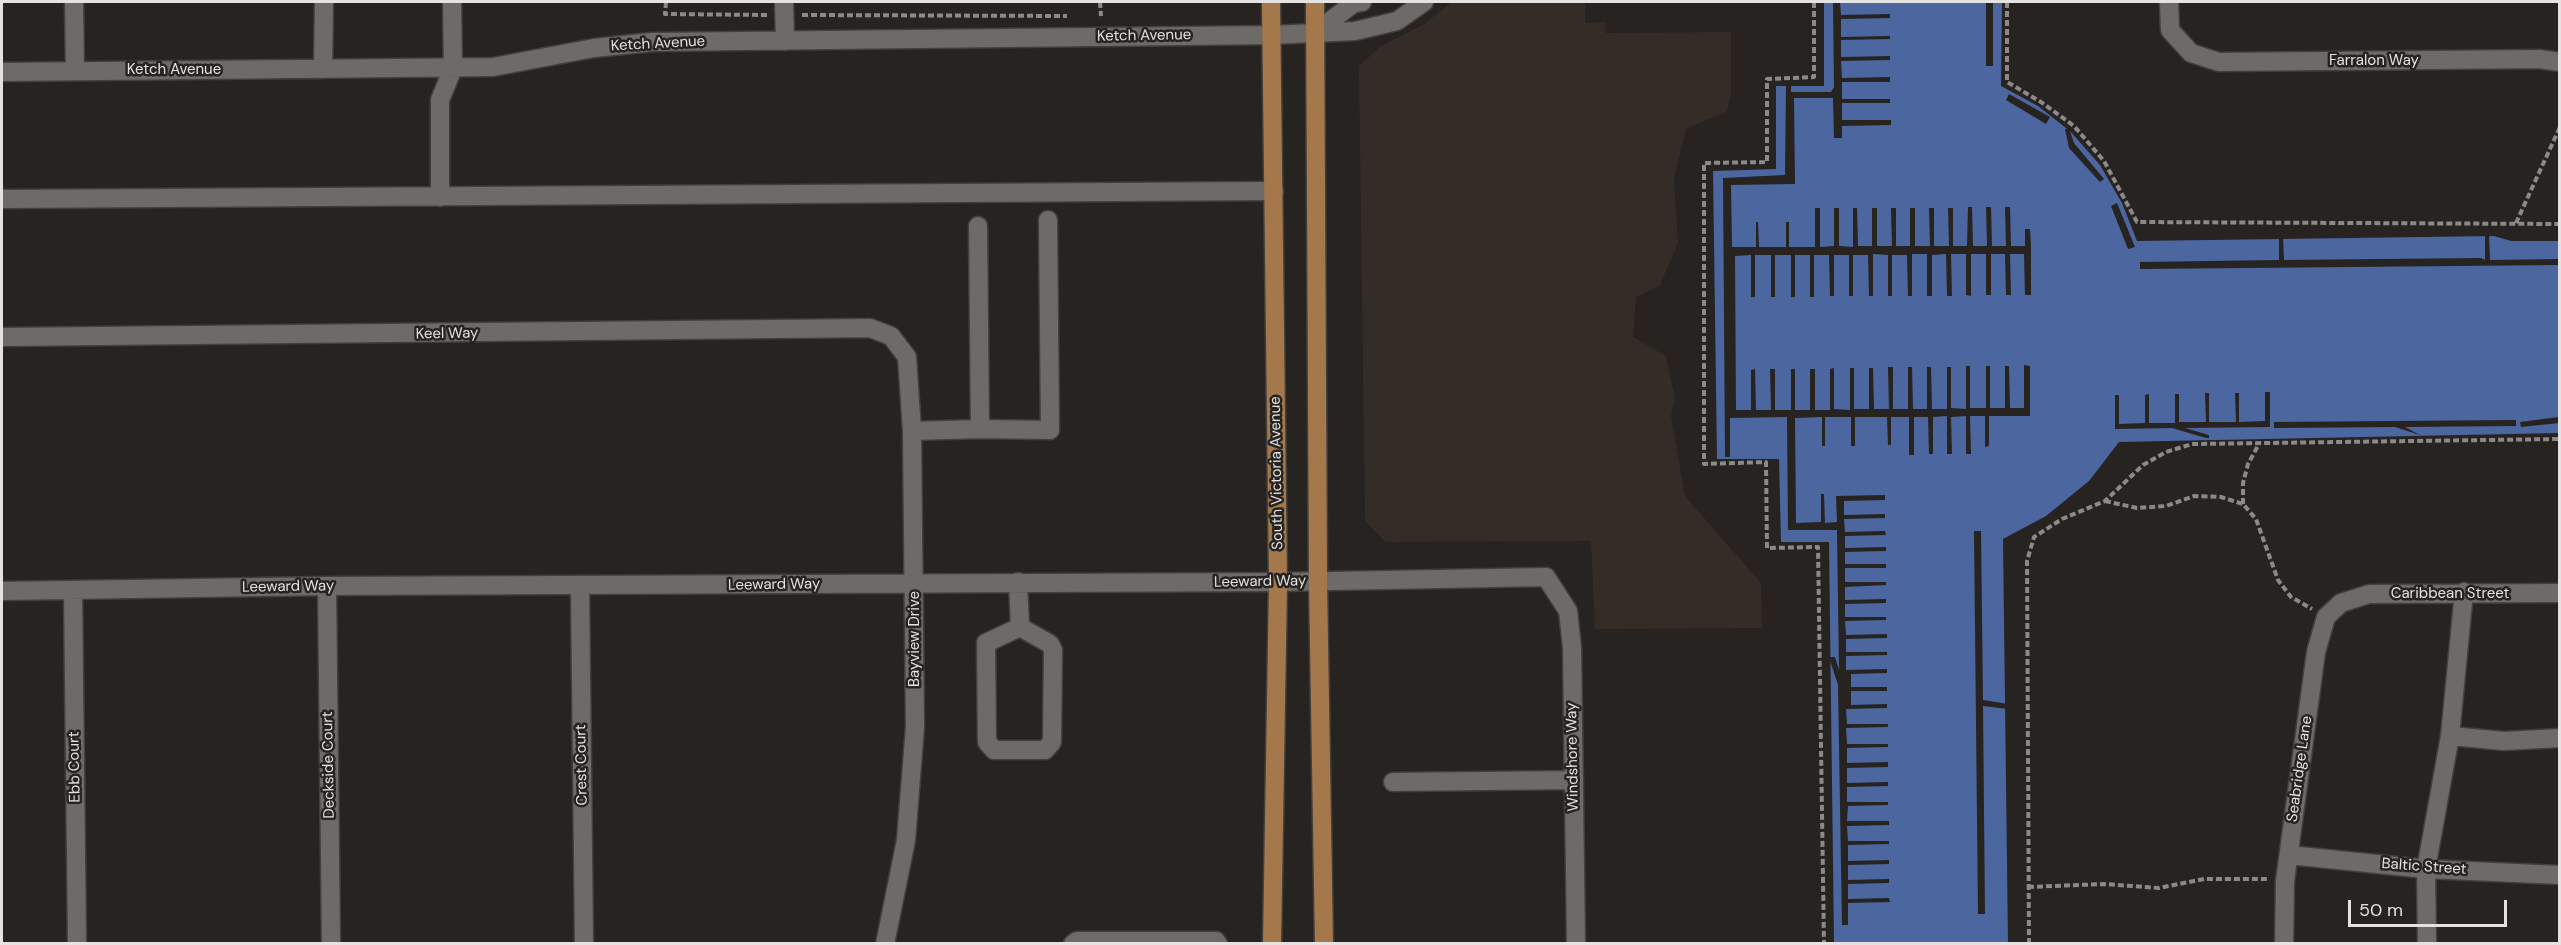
<!DOCTYPE html>
<style>
body{margin:0}
#map{position:relative;width:2561px;height:945px;overflow:hidden;background:#262321;font-family:"DM Sans",sans-serif}
canvas{display:block}
.frame{position:absolute;inset:0;border:3px solid #e4e3e1;pointer-events:none}
.scale{position:absolute;left:2348px;top:900px;width:159px;height:27px;box-sizing:border-box;border:3px solid #e4e3e1;border-top:0;padding-left:8px;font-size:18px;line-height:21px;white-space:nowrap;color:#e4e3e1;-webkit-text-stroke:4px #262321;paint-order:stroke}
</style>
<div id="map">
<canvas width="2561" height="945"></canvas>
<div class="frame"></div>
<div class="scale">50 m</div>
</div>
<script>
const g = document.querySelector('canvas').getContext('2d');
g.lineJoin = 'round';
function fillPath(path, color) { g.fillStyle = color; g.fill(path, 'evenodd'); }
const shape = rows => new Path2D(rows.map(r => 'M' + r).join(''));
function trace(path, color, width, dash) { g.strokeStyle = color; g.lineWidth = width; g.lineCap = dash ? 'butt' : 'round'; g.setLineDash(dash || []); g.stroke(path); }
function drawText(font, color, halo, rows, align = 'center') {
  g.font = font + ' "DM Sans",sans-serif'; g.lineWidth = 5; g.setLineDash([]); g.textBaseline = 'middle'; g.strokeStyle = halo; g.fillStyle = color; for (const [text, x, y, turn = 0] of rows) {
    g.save(); g.translate(x, y); g.rotate((+turn || 0) * Math.PI / 180); g.textAlign = isNaN(turn) ? turn : align; if (halo) g.strokeText(text, 0, 0); g.fillText(text, 0, 0); g.restore();
  }
}
fillPath(shape([
 [1452,2,1585,2,1585,23,1605,22,1606,33,1731,32,1731,94,1727,111,1686,129,1674,178,1678,243,1660,285,1636,297,1633,337,1666,356,1675,398,1671,416,1685,496,1761,583,1762,628,1595,629,1591,541,1386,542,1365,521,1359,66,1380,47,1424,24]
]), '#342d27');
fillPath(shape([
 [1824,2,2002,2,2001,86,2038,106,2070,131,2100,165,2122,203,2137,241,2494,236,2511,241,2559,241,2559,433,2119,442,2089,481,2046,516,2003,539,2008,943,1834,943,1829,542,1781,542,1779,459,1717,459,1713,171,1776,169,1776,86,1824,86]
]), '#4c66a0');
fillPath(shape([
 [1833,2,1840,2,1841,15,1890,14,1890,18,1841,19,1841,37,1890,36,1890,39,1841,40,1841,57,1890,56,1890,60,1841,61,1842,78,1890,77,1890,82,1842,82,1842,99,1890,99,1890,103,1842,103,1842,120,1891,120,1891,125,1842,126,1842,138,1834,138,1833,98,1794,98,1795,184,1731,185,1732,247,1756,247,1756,222,1758,222,1759,247,1786,247,1786,222,1789,222,1789,247,1815,247,1815,208,1820,208,1820,247,1834,246,1834,208,1839,208,1839,246,1853,247,1853,208,1857,208,1858,246,1872,246,1872,208,1877,208,1877,246,1892,246,1891,208,1896,208,1896,246,1910,246,1910,208,1915,208,1915,246,1930,246,1929,208,1934,208,1934,246,1949,246,1948,208,1953,208,1953,246,1967,246,1968,207,1972,207,1973,246,1987,246,1986,207,1991,207,1992,246,2006,246,2005,207,2010,207,2011,246,2025,246,2025,229,2030,229,2031,246,2031,295,2025,295,2024,254,2010,254,2011,295,2006,295,2005,254,1991,254,1991,295,1986,295,1986,254,1971,254,1971,296,1966,295,1966,254,1951,254,1952,296,1947,296,1946,254,1932,255,1932,296,1927,296,1927,254,1912,254,1912,296,1908,296,1907,255,1892,255,1892,296,1888,296,1888,255,1873,254,1873,296,1869,296,1868,255,1853,255,1853,296,1849,296,1849,255,1834,255,1834,296,1830,296,1829,255,1814,255,1814,297,1810,297,1810,255,1795,255,1795,297,1791,297,1791,255,1775,255,1775,297,1771,297,1771,255,1755,255,1755,297,1751,297,1751,255,1735,256,1736,410,1751,410,1751,370,1755,369,1756,410,1771,410,1770,369,1775,369,1775,410,1791,410,1791,369,1795,369,1795,410,1810,410,1810,369,1815,369,1815,410,1830,410,1830,369,1834,368,1834,409,1850,410,1850,368,1854,368,1854,409,1869,409,1869,368,1873,368,1874,409,1889,409,1888,367,1893,367,1893,409,1908,409,1908,367,1912,367,1913,409,1927,409,1927,367,1931,367,1932,409,1947,409,1947,367,1951,367,1951,408,1966,409,1966,366,1970,366,1970,408,1986,408,1986,366,1990,366,1990,408,2005,408,2005,366,2009,366,2010,408,2024,408,2024,365,2030,366,2030,416,1989,416,1989,446,1985,447,1985,416,1970,416,1971,454,1966,454,1966,416,1951,417,1952,454,1947,454,1947,416,1933,417,1933,454,1929,454,1928,417,1914,417,1914,455,1909,455,1909,417,1891,417,1891,445,1888,445,1887,417,1855,417,1855,446,1851,446,1851,417,1825,417,1825,446,1822,446,1822,417,1795,418,1796,523,1821,522,1821,494,1824,494,1825,523,1837,522,1836,496,1885,495,1885,500,1844,501,1844,515,1885,514,1885,518,1844,519,1845,532,1885,531,1886,535,1845,536,1845,548,1886,547,1886,551,1845,552,1845,564,1886,564,1886,568,1845,568,1845,582,1886,582,1886,585,1845,587,1845,600,1886,599,1886,603,1845,604,1845,617,1886,617,1886,620,1845,621,1846,635,1887,634,1887,638,1846,639,1846,652,1887,652,1887,655,1846,656,1846,670,1887,669,1887,673,1851,674,1851,687,1887,687,1887,691,1851,691,1851,705,1887,704,1887,708,1846,709,1847,724,1888,724,1888,727,1846,728,1847,744,1888,744,1888,747,1847,748,1847,763,1888,762,1888,767,1847,768,1847,783,1888,782,1888,786,1847,787,1847,802,1888,802,1888,805,1848,806,1847,821,1889,821,1889,825,1847,826,1848,841,1889,841,1889,844,1848,845,1848,861,1889,860,1889,864,1848,865,1848,880,1889,879,1889,883,1848,884,1848,899,1889,898,1890,902,1848,903,1848,925,1842,925,1838,685,1829,657,1835,657,1839,670,1837,530,1788,530,1787,417,1730,418,1730,457,1725,457,1723,178,1785,175,1786,86,1791,86,1791,92,1831,92,1834,87],
 [1986,2,1993,2,1993,66,1986,66],
 [2009,94,2050,117,2046,124,2006,100],
 [2069,128,2074,143,2104,179,2100,182,2069,148,2065,129],
 [2117,203,2135,247,2128,249,2111,206],
 [2485,234,2489,234,2490,260,2559,259,2559,265,2140,269,2140,262,2279,260,2279,236,2283,236,2284,260,2481,258,2485,260],
 [2265,392,2270,392,2270,427,2185,428,2209,435,2209,438,2206,438,2172,428,2115,429,2115,395,2119,395,2119,424,2145,423,2145,395,2149,394,2149,423,2175,423,2175,394,2179,394,2179,422,2206,422,2205,393,2209,393,2209,422,2236,422,2235,393,2239,393,2239,422,2265,421],
 [2559,417,2559,423,2521,427,2520,422],
 [2516,420,2516,426,2405,427,2420,435,2395,427,2274,428,2274,422],
 [1974,531,1981,531,1983,700,2008,704,2008,709,1983,706,1985,914,1978,914]
]), '#262321');
const minor = shape([
 [74,2,75,71],
 [784,2,785,41],
 [2169,2,2170,30,2191,53,2219,62,2539,59,2560,62],
 [1317,31,1354,3,1362,2],
 [323,69,324,2],
 [2,72,493,67,594,48,652,42,1272,35,1355,31,1397,21,1424,2],
 [440,197,440,100,453,68,452,2],
 [2,199,1274,191],
 [978,226,980,429,1050,430,1048,220],
 [2,337,870,328,891,336,907,357,912,431,915,727,906,840,885,944],
 [912,431,980,429],
 [1018,582,1020,627,986,643,987,742,994,750,1045,750,1052,742,1053,650,1050,644,1020,627],
 [327,586,331,944],
 [580,587,584,944],
 [73,590,77,944],
 [2,591,327,586,1278,582,1546,577,1568,611,1572,647,1576,944],
 [2450,736,2504,741,2560,738],
 [1393,782,1574,780],
 [2289,855,2426,869,2560,875],
 [1073,944,1077,941,1216,941,1218,944],
 [2284,944,2285,881,2316,652,2326,617,2341,603,2369,594,2560,593],
 [2427,944,2426,869,2450,736,2464,592]
]);
const major = shape([
 [1271,2,1278,582,1272,944],
 [1315,2,1318,581,1324,944]
]);
trace(minor, '#42403e', 21);
trace(major, '#42403e', 21);
trace(shape([
 [666,2,665,14,767,15],
 [1100,2,1101,16],
 [1814,2,1814,77,1767,79,1767,162,1704,163,1704,464,1766,462,1767,548,1818,547,1824,944],
 [2007,2,2007,82,2041,102,2074,126,2104,161,2137,222,2560,224],
 [802,15,1067,16],
 [2516,223,2560,127],
 [2105,501,2137,508,2166,506,2194,496,2221,497,2243,504,2256,519,2278,580,2291,597,2312,609],
 [2243,504,2243,483,2248,464,2259,444],
 [2028,887,2104,884,2159,888,2204,879,2267,879],
 [2029,944,2027,561,2034,537,2062,519,2105,501,2143,465,2166,452,2192,444,2560,439]
]), '#8c8a88', 4, [6, 3]);
trace(minor, '#6d6a68', 18);
trace(major, '#a5784b', 18);
drawText('15px', '#e4e3e1', '#262321', [
 ["Ketch Avenue",1144,36,-1],
 ["Ketch Avenue",658,44,-3],
 ["Farralon Way",2374,61],
 ["Ketch Avenue",174,70],
 ["Keel Way",447,334,-1],
 ["South Victoria Avenue",1277,473,-91],
 ["Leeward Way",1260,582,-1],
 ["Leeward Way",774,585,-1],
 ["Leeward Way",288,587,-1],
 ["Caribbean Street",2450,594],
 ["Bayview Drive",915,639,-90],
 ["Windshore Way",1573,757,-91],
 ["Deckside Court",329,765,-91],
 ["Crest Court",582,765,-91],
 ["Ebb Court",75,767,-91],
 ["Seabridge Lane",2300,769,-82],
 ["Baltic Street",2424,867,4]
]);
</script>
